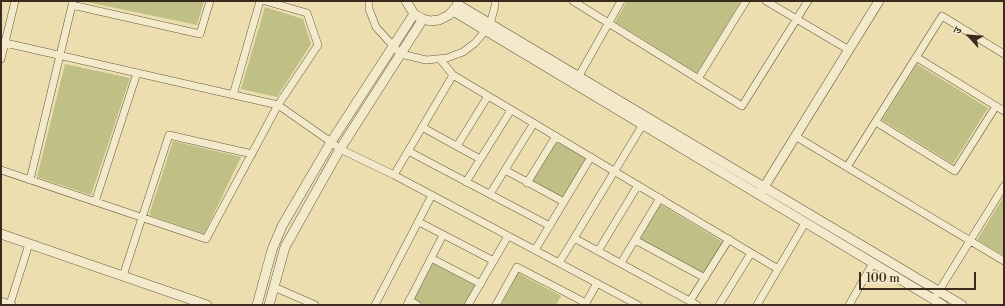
<!DOCTYPE html>
<meta charset="utf-8">
<style>
body{margin:0}
#map{position:relative;width:1005px;height:306px;overflow:hidden;background:#ecdeaf;font-family:"Libre Bodoni","Noto Serif Devanagari",serif}
canvas{display:block}
.frame{position:absolute;inset:0;border:2px solid #3b2b1d;pointer-events:none}
.north{position:absolute;left:949px;top:16px;width:40px;height:40px;-webkit-text-stroke:3px #f3eacb;paint-order:stroke;rotate:296deg;font-size:11px;font-weight:700;line-height:16px;text-align:center;color:#3b2b1d}
.north::after{content:'';display:block;margin:auto;width:14px;height:18px;background:#3b2b1d;clip-path:polygon(50% 0,100% 100%,50% 72%,0 100%)}
.scale{position:absolute;left:859px;top:272px;width:117px;height:18px;box-sizing:border-box;border:2px solid #3b2b1d;border-top:0;padding-left:5px;font-size:12px;line-height:14px;white-space:nowrap;color:#3b2b1d;-webkit-text-stroke:3px #f3eacb;paint-order:stroke}
</style>
<div id="map">
<canvas width="1005" height="306"></canvas>
<div class="frame"></div>
<div class="north">उ</div>
<div class="scale">100 m</div>
</div>
<script>
const g = document.querySelector('canvas').getContext('2d');
g.lineJoin = 'round';
function fillPath(path, color) { g.fillStyle = color; g.fill(path, 'evenodd'); }
const shape = rows => new Path2D(rows.map(r => 'M' + r).join(''));
function trace(path, color, width, dash) { g.strokeStyle = color; g.lineWidth = width; g.lineCap = dash ? 'butt' : 'round'; g.setLineDash(dash || []); g.stroke(path); }
fillPath(shape([
 [82,1,204,1,197,25],
 [627,1,741,1,697,73,615,22],
 [265,7,303,19,311,44,277,97,241,89],
 [65,64,130,78,91,195,37,177],
 [917,64,988,108,953,164,882,120],
 [173,141,241,157,204,234,149,215],
 [555,141,587,159,562,199,530,181],
 [1004,196,1004,256,977,240],
 [660,204,723,242,703,274,640,239],
 [432,263,476,286,465,305,424,305,413,299],
 [518,273,561,296,556,305,501,305]
]), '#bfbf86');
const minor = shape([
 [369,1,369,9,376,27,394,47,401,54,426,60,447,58,463,52,475,43,485,31,490,24,495,6,495,1],
 [573,1,742,106,808,1],
 [766,1,849,50],
 [72,5,200,34,210,1],
 [1,42,278,105,331,142,340,149,394,175,638,305],
 [916,57,1004,111],
 [1,59,15,1],
 [440,59,453,75,778,269],
 [698,79,746,1],
 [576,81,621,1],
 [233,95,260,1],
 [876,122,955,171,996,106],
 [422,127,480,159],
 [795,136,1004,261],
 [457,146,488,96],
 [408,151,550,226],
 [847,167,942,16,1004,54],
 [1,170,206,239,278,105,318,45,307,13,265,1],
 [505,170,564,202],
 [394,175,453,75],
 [30,180,73,1],
 [466,182,511,110],
 [527,183,556,136],
 [490,194,534,123],
 [95,202,137,73],
 [419,222,494,261],
 [574,238,697,305],
 [635,240,705,278],
 [535,250,591,157],
 [598,251,638,185],
 [431,258,481,284],
 [559,263,645,121],
 [621,263,660,198],
 [123,276,169,135,252,154],
 [274,287,315,305],
 [937,294,1004,186],
 [409,300,417,305],
 [1,301,12,305],
 [690,301,729,239],
 [10,304,29,244],
 [375,305,432,195],
 [407,305,443,235],
 [468,305,508,236],
 [496,305,517,267,586,303,597,283],
 [719,305,751,253],
 [757,305,805,223],
 [849,305,873,263]
]);
const tertiary = shape([
 [406,1,414,14,423,19,430,21,439,20,449,15,455,8],
 [457,4,962,305],
 [453,11,943,305],
 [761,192,879,1],
 [1,234,207,305],
 [257,305,272,250,282,226,331,142,414,14],
 [269,305,285,247,340,149,423,19]
]);
trace(minor, '#675842', 8);
trace(tertiary, '#675842', 10);
trace(minor, '#f3eacb', 7);
trace(tertiary, '#f3eacb', 9);
</script>
